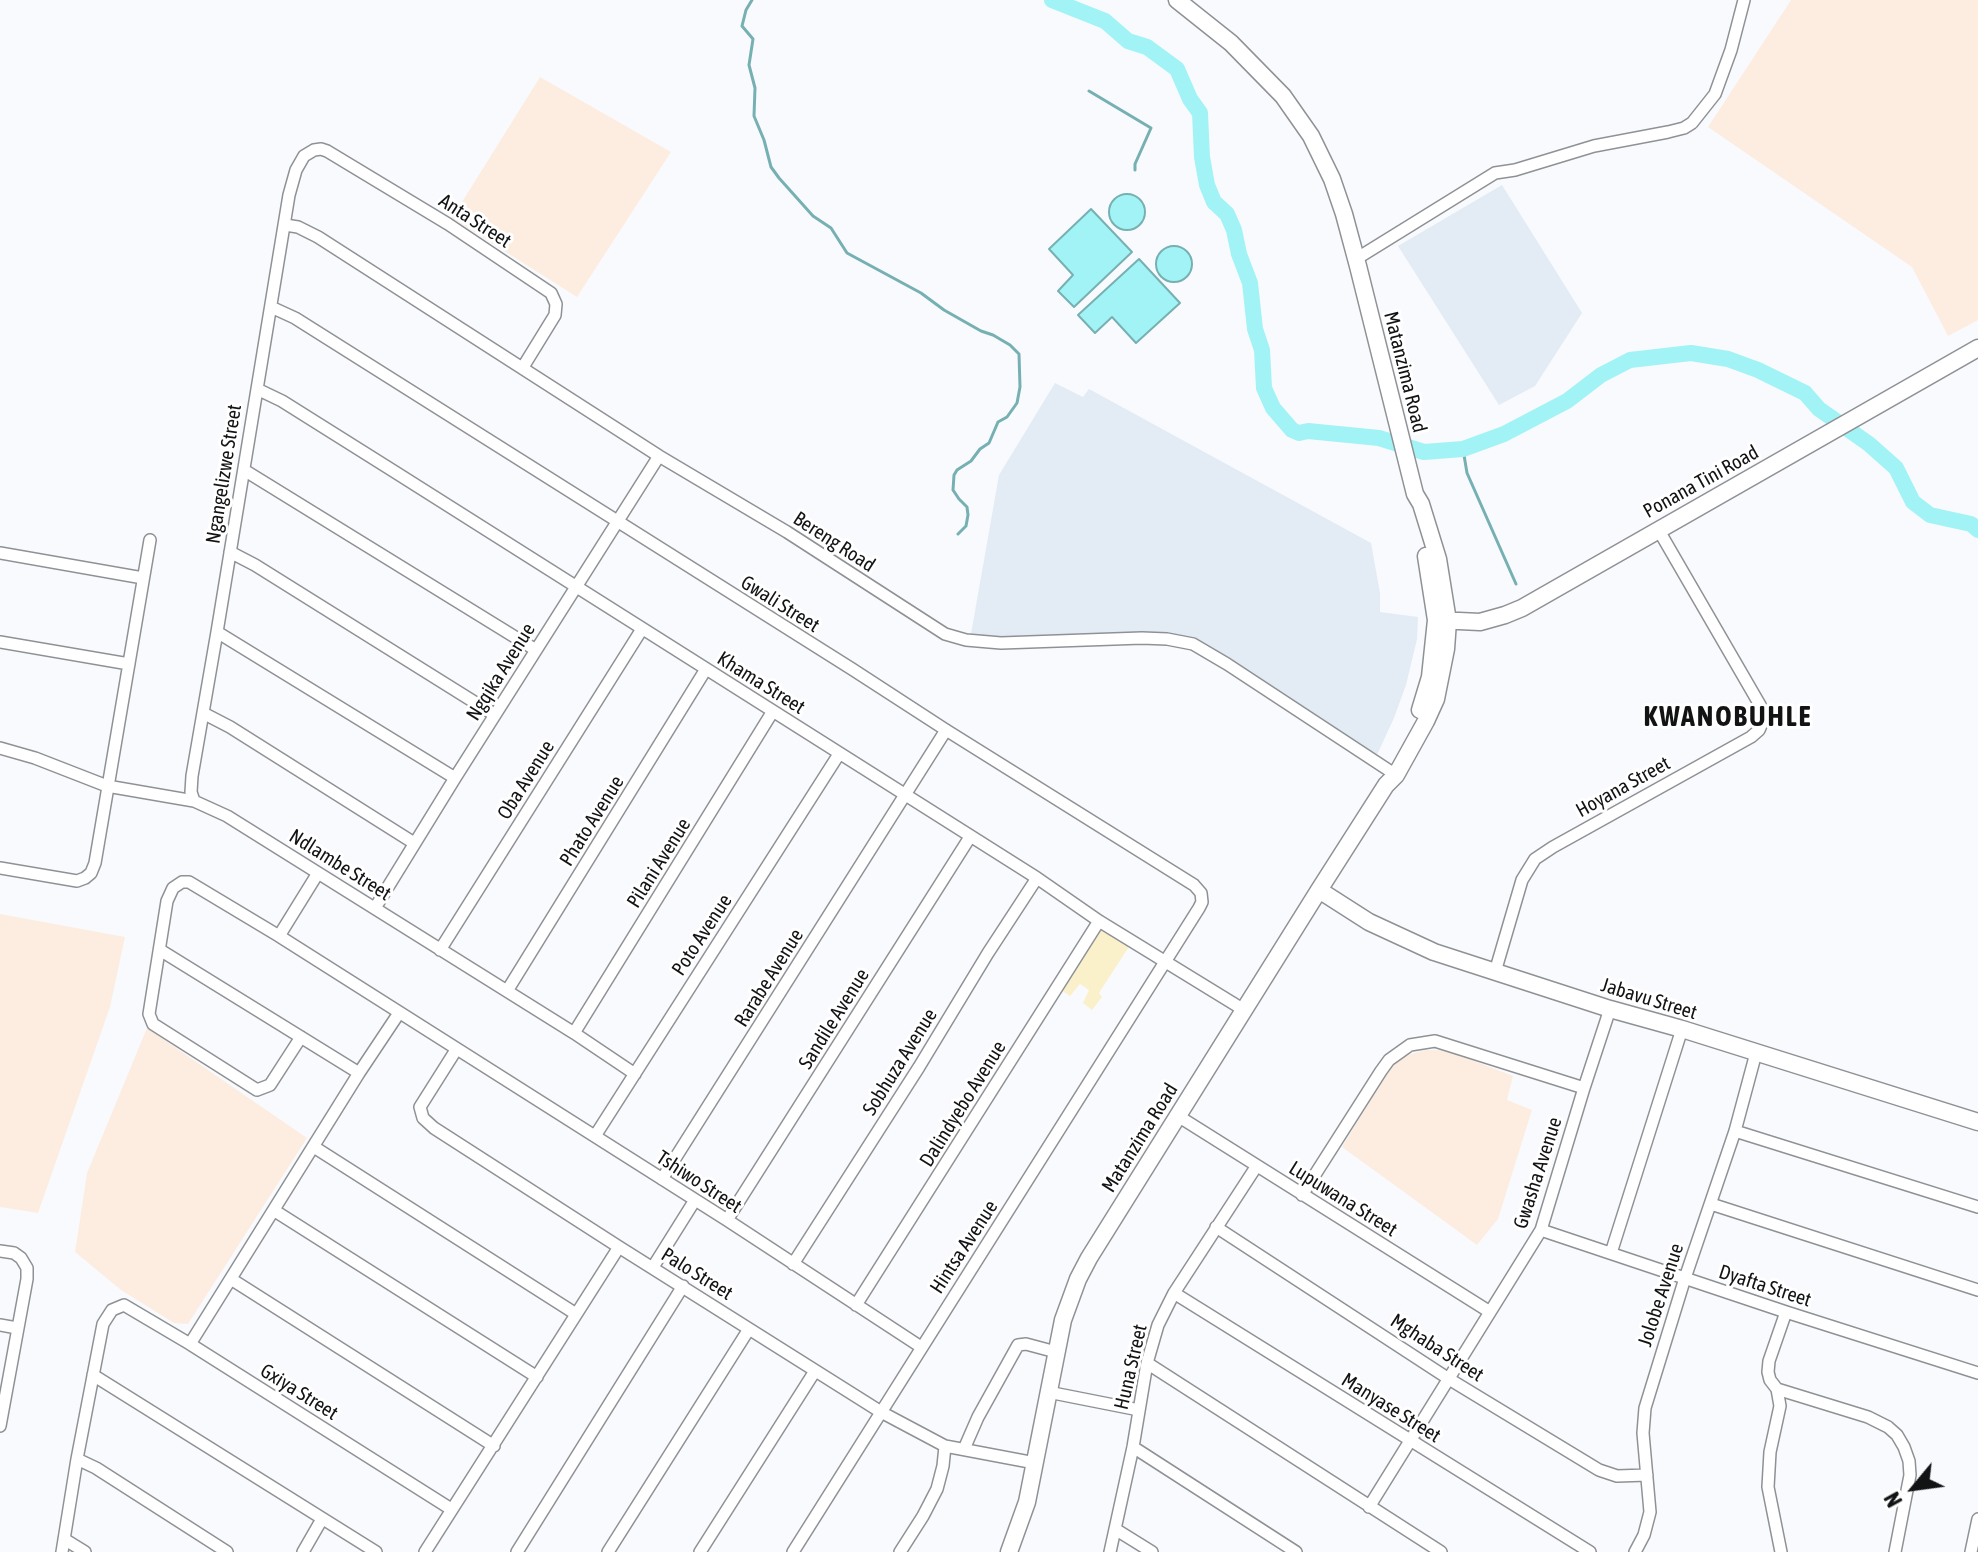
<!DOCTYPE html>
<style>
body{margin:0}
#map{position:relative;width:1978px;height:1552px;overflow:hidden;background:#f8fafe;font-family:"Asap Condensed",sans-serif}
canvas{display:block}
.north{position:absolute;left:1874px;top:1448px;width:80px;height:80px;-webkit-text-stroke:6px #fff;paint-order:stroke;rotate:241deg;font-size:22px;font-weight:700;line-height:32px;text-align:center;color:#121314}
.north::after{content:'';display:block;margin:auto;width:28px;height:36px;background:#121314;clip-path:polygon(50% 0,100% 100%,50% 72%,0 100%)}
</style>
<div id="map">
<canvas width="1978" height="1552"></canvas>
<div class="north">N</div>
</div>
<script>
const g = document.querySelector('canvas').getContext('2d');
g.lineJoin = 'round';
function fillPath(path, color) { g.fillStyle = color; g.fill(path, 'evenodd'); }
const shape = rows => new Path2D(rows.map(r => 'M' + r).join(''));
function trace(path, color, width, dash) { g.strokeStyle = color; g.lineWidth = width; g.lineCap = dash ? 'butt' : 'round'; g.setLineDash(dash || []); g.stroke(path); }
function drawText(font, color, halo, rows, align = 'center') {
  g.font = font + ' "Asap Condensed",sans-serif'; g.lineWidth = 6; g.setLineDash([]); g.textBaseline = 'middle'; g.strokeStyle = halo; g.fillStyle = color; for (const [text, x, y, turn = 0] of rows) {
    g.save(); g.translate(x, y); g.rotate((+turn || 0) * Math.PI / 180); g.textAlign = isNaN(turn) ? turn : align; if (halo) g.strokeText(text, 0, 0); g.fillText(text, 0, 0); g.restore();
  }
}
fillPath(shape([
 [1502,185,1582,313,1535,386,1499,405,1398,246],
 [1055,383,1083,397,1089,389,1371,543,1380,593,1380,612,1418,617,1417,639,1406,685,1394,718,1375,759,1202,646,997,638,971,634,999,475]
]), '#e3ebf5');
fillPath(shape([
 [1791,0,1978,0,1978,320,1948,336,1912,267,1708,127],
 [540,77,671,152,577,297,452,218],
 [0,914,125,937,110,1007,38,1213,0,1207],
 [147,1028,307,1138,188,1324,174,1323,121,1290,75,1252,87,1173],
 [1424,1050,1446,1050,1513,1076,1507,1100,1532,1110,1498,1219,1477,1245,1342,1147,1389,1069,1399,1058]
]), '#fdede1');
fillPath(shape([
 [1107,928,1132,942,1099,993,1102,997,1092,1010,1083,1003,1089,990,1080,984,1070,996,1061,990,1090,942,1101,929]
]), '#faf1cb');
const water = shape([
 '1109 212a18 18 0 1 1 36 0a18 18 0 1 1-36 0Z',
 [1091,209,1132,252,1074,307,1058,291,1073,275,1049,249,1091,209],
 '1156 264a18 18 0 1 1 36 0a18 18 0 1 1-36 0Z',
 [1139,259,1180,303,1136,343,1112,317,1095,333,1078,315,1139,259]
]);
fillPath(water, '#a2f3f5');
trace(water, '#77b0b2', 2);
trace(shape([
 [752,0,746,10,742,26,753,39,749,65,755,88,754,116,764,140,771,167,779,178,813,216,831,228,847,253,921,293,944,310,981,331,993,335,1010,345,1019,354,1020,387,1017,403,1007,417,998,422,989,443,980,449,971,461,957,470,954,475,953,490,959,499,967,507,968,515,966,526,958,534],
 [1089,91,1151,128,1135,164,1135,170],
 [1463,449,1467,473,1516,584]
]), '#77b0b2', 3);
trace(shape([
 [1052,0,1105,21,1128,41,1147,47,1177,69,1190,99,1200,113,1202,157,1207,185,1214,202,1227,214,1234,230,1239,254,1250,283,1255,329,1262,350,1264,388,1273,408,1292,430,1299,433,1308,431,1379,438,1424,452,1463,449,1504,434,1567,401,1601,375,1630,360,1691,353,1728,359,1758,370,1805,393,1819,409,1869,444,1896,468,1913,502,1930,515,1971,524,1978,530]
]), '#a2f3f5', 16);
const street = shape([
 [285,225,298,227,318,237,659,456,787,532,945,634,966,640,1001,643,1142,638,1167,639,1193,644,1227,664,1396,775],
 [1356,259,1495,173,1515,170,1594,146,1668,132,1684,128,1692,123,1715,94,1731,50,1744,0],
 [271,307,295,318,852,669,946,730,1194,885,1201,893,1202,902,1199,908,793,1552],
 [257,389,282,401,395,472,1037,878,1099,921,1244,1010],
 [244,470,536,650],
 [230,552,255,565,495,715],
 [0,553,143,578],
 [217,632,455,778],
 [0,642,129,664],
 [203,713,230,727,414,843],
 [0,748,35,758,107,786,194,801,227,816,574,1033,635,1074],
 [194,801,191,792,192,776,217,632,289,195,296,170,304,156,314,150,321,149,327,151,448,224,551,293,556,304,555,315,523,367],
 [0,868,77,881,85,878,91,873,95,863,150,540],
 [375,908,455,778,659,456],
 [279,936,318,873],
 [160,950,359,1073],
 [440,950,642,629],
 [1495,972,1522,880,1535,859,1553,847,1751,737,1759,730,1762,723,1764,715,1760,705,1658,529],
 [507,991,706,669],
 [574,1033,773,711],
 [301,1037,270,1085,257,1090,153,1024,149,1014,167,901,173,888,182,882,189,882,279,936,727,1220,921,1347],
 [456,1050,420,1107,423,1118,434,1128,619,1247,881,1412,945,1446,1035,1463],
 [1178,1116,1490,1312],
 [1735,1131,1978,1207],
 [595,1136,839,754],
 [314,1147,576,1314],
 [662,1179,946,730],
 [1302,1195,1381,1071,1389,1060,1410,1045,1435,1041,1584,1088],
 [1711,1204,1978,1290],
 [275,1211,537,1377],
 [727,1220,970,837],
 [1216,1227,1449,1379,1599,1470,1617,1476,1647,1475],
 [1541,1230,1786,1312,1978,1373],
 [0,1251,14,1253,21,1258,27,1268,27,1279,0,1426],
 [1611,1253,1682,1029],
 [793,1264,919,1067,988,953,1037,878],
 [653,1267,695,1200],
 [231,1279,494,1446],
 [1174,1293,1590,1552],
 [856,1305,1099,921],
 [1786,1312,1769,1361,1768,1372,1770,1380,1777,1389,1868,1417,1888,1427,1897,1435,1904,1447,1909,1461,1910,1475,1895,1552],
 [0,1325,17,1328],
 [190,1344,359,1073,399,1013],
 [1147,1363,1441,1552],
 [93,1375,376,1552],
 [1777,1389,1780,1406,1770,1452,1768,1487,1781,1552],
 [1048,1392,1139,1410],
 [1133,1447,1296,1552],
 [964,1449,978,1417,1018,1345,1026,1344,1056,1352],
 [77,1459,96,1468,227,1552],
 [1369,1507,1541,1230,1584,1088,1610,1009],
 [1115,1529,1152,1552],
 [64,1539,85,1552],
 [62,1552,77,1459,103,1324,112,1310,124,1305,190,1344,451,1509],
 [303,1552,322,1519],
 [425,1552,619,1247],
 [517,1552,683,1286],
 [608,1552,749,1329],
 [700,1552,815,1371],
 [900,1552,923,1516,937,1489,943,1466,945,1446],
 [1110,1552,1133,1447,1147,1363,1158,1325,1174,1293,1256,1167],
 [1635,1552,1644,1535,1650,1512,1643,1433,1645,1408,1685,1278,1735,1131,1756,1053],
 [1971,1552,1978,1519]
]);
const secondary = shape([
 [1438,620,1480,622,1505,615,1522,608,1978,348],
 [1420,710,1430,677,1436,620,1426,556],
 [1319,890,1369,922,1434,952,1610,1009,1682,1029,1978,1122],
 [1009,1552,1027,1502,1063,1320,1078,1279,1089,1258,1319,890,1386,785,1396,775,1426,721,1436,699,1446,649,1448,621,1438,559,1421,504,1415,494,1358,266,1344,214,1332,179,1311,136,1283,96,1231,43,1177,0]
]);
trace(street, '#8f9295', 14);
trace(secondary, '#8f9295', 19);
trace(street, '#fff', 11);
trace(secondary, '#fff', 16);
drawText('20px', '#121314', '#fff', [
 ["Anta Street",475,221,33],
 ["Matanzima Road",1405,372,76],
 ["Ngangelizwe Street",224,474,-81],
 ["Ponana Tini Road",1701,482,-29],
 ["Bereng Road",834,542,33],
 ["Gwali Street",780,604,32],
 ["Ngqika Avenue",501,672,-58],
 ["Khama Street",761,683,32],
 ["Oba Avenue",526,780,-58],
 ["Hoyana Street",1623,787,-29],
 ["Phato Avenue",592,821,-58],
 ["Pilani Avenue",659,863,-58],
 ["Ndlambe Street",340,865,32],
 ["Poto Avenue",702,935,-57],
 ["Rarabe Avenue",769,978,-58],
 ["Jabavu Street",1649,999,17],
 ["Sandile Avenue",834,1019,-58],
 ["Sobhuza Avenue",900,1062,-58],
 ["Dalindyebo Avenue",963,1104,-58],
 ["Matanzima Road",1140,1138,-58],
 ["Gwasha Avenue",1538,1173,-72],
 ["Tshiwo Street",699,1182,33],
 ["Lupuwana Street",1343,1199,32],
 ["Hintsa Avenue",964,1247,-57],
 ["Palo Street",697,1274,32],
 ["Dyafta Street",1765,1286,18],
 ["Jolobe Avenue",1661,1295,-72],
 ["Mghaba Street",1437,1348,33],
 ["Huna Street",1131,1367,-77],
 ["Gxiya Street",299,1392,32],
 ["Manyase Street",1391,1408,32]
]);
g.letterSpacing = '2px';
drawText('bold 28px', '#121314', '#fff', [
 ["KWANOBUHLE",1728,717]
]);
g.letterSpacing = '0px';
</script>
